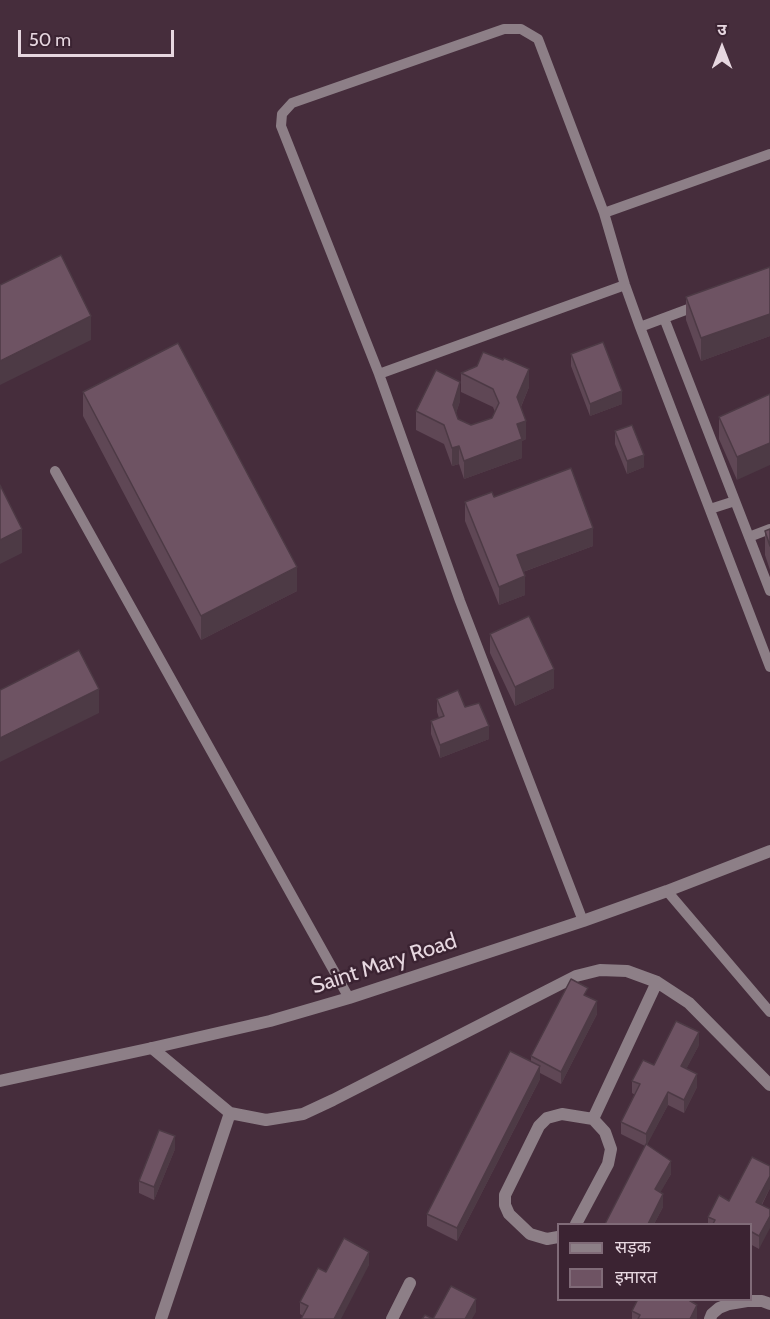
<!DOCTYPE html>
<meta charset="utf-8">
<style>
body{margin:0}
#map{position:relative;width:770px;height:1319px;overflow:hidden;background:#462d3c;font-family:Cabin,"Noto Sans Devanagari",sans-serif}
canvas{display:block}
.legend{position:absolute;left:557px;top:1223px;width:195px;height:78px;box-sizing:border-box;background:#3b2332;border:2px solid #806b78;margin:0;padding:8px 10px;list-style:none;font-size:18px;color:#e7d7e0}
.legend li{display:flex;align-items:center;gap:12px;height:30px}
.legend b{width:30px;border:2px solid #806b78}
.north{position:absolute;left:692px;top:18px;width:60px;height:60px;-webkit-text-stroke:4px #3b2332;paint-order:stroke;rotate:0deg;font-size:16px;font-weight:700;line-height:24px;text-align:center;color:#e7d7e0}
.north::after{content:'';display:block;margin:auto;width:21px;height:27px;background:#e7d7e0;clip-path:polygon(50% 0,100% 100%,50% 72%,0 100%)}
.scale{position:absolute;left:18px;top:30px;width:156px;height:27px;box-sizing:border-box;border:3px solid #e7d7e0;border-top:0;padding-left:8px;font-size:18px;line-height:21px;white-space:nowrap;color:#e7d7e0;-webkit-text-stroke:4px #3b2332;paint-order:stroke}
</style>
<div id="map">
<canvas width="770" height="1319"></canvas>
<ul class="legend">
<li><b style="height:8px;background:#8d7f87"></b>सड़क</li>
<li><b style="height:16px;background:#6e5363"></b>इमारत</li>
</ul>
<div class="north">उ</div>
<div class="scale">50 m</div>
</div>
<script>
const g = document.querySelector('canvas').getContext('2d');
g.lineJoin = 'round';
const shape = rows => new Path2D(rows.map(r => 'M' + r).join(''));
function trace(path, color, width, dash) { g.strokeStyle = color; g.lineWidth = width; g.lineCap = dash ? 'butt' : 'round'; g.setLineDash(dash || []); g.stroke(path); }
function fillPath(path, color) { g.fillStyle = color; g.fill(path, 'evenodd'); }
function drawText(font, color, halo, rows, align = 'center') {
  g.font = font + ' Cabin,sans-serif'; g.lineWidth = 5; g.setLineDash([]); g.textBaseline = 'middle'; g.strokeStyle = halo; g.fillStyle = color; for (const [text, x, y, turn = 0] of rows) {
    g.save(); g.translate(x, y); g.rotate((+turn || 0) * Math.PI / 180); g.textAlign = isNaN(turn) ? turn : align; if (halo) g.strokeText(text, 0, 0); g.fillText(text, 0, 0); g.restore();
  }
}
trace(shape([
 [770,154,604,213,625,285,640,327,770,667],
 [664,318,770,591],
 [640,327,699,305],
 [379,374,625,285],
 [55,471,349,998],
 [710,509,735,501],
 [749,537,770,529],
 [667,891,770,1012],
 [583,921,460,601,379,374,281,126,282,114,292,103,504,29,521,29,538,39,604,213]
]), '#8d7f87', 10);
trace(shape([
 [152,1048,230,1113,266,1120,303,1114,333,1100,576,976,600,970,627,971,657,982,689,1003,770,1085],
 [593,1119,657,982],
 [558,1237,547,1239,530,1234,509,1214,505,1205,505,1195,539,1126,547,1118,562,1114,593,1119,605,1132,611,1149,608,1164,576,1224],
 [161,1319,230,1113],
 [392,1319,410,1283],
 [710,1319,712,1314,719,1308,729,1304,747,1301,762,1301,770,1304]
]), '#8d7f87', 12);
trace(shape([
 [0,1081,152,1048,270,1021,349,998,583,921,667,891,770,851]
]), '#8d7f87', 12);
fillPath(shape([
 [770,267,770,336,701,361,686,320,686,297],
 [571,354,622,404,590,416,571,366],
 [461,373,529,387,521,407,526,439,522,441,522,458,464,479,459,464,452,466,444,444,416,430,416,411,460,401,456,413,458,419,471,425,492,418,495,412,493,407,461,392],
 [83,392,297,591,201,640,83,416],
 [770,394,737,480,719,439,719,417],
 [615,431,644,467,627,474,615,444],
 [494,497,593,546,523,572,525,595,499,605,465,521,465,502],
 [770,529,770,570,765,555,765,531],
 [490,634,554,688,515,706,490,653],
 [437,699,465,707,489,739,440,758,431,734,431,721,439,718,437,712],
 [588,996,597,1014,561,1084,540,1073,540,1079,457,1241,427,1226,427,1214,531,1062,531,1056],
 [699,1045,686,1069,697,1087,684,1113,668,1105,647,1144,671,1174,660,1192,663,1207,654,1224,605,1224,645,1146,621,1134,621,1122,635,1095,632,1093,632,1081,654,1065],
 [175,1149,154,1200,139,1193,139,1181],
 [770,1188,762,1205,759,1249,750,1244,750,1224,708,1224,708,1217,729,1201],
 [369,1265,303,1316,300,1314,300,1302,326,1272],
 [632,1311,697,1318,696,1319,632,1319]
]), '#5f4755');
fillPath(shape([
 [770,314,770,336,701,361,701,338],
 [91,316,91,340,0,385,0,361],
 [529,369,529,387,517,416,517,397],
 [460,382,460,401,453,423,453,405],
 [622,391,622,404,590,416,590,404],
 [526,421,526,439,522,441,522,458,464,479,464,461,517,424],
 [770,443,770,465,737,480,737,457],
 [459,446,459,464,452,466,452,448],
 [644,455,644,467,627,474,627,461],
 [593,528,593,546,517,574,517,555],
 [22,529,22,553,0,564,0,540],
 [297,567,297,591,201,640,201,616],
 [525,576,525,595,499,605,499,587],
 [554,669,554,688,515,706,515,687],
 [99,689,99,713,0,762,0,738],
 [489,726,489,739,440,758,440,745],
 [597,1001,597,1014,561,1084,561,1072],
 [699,1032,699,1045,681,1079,681,1066],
 [540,1066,540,1079,457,1241,457,1228],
 [697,1074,697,1087,684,1113,684,1100],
 [668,1092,668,1105,646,1147,646,1134],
 [175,1136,175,1149,154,1200,154,1187],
 [671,1161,671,1174,655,1202,655,1189],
 [770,1176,770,1188,756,1215,756,1202],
 [663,1194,663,1207,654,1224,648,1224],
 [770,1216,770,1228,759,1249,759,1236],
 [369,1252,369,1265,341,1319,334,1319],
 [476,1299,476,1312,472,1319,465,1319],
 [697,1305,697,1318,696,1319,690,1319]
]), '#4d3a45');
const building = shape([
 [61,255,91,316,0,361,0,285,61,255],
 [770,267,770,314,701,338,686,297,770,267],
 [603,342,622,391,590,404,571,354,603,342],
 [178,343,297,567,201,616,83,392,178,343],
 [483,352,503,360,504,358,529,369,517,397,526,421,517,424,522,439,464,461,459,446,452,448,444,425,416,411,436,370,460,382,453,405,458,419,471,425,492,418,499,403,493,389,461,373,477,366,483,352],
 [770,394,770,443,737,457,719,417,770,394],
 [632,425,644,455,627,461,615,431,632,425],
 [571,468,593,528,517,555,525,576,499,587,465,502,492,492,494,497,571,468],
 [0,485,22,529,0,540,0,485],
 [770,529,770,546,765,531,770,529],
 [529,616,554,669,515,687,490,634,529,616],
 [79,650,99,689,0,738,0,690,79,650],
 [458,690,465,707,479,703,489,726,440,745,431,721,444,716,437,699,458,690],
 [571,979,588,988,584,995,597,1001,561,1072,531,1056,571,979],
 [676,1021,699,1032,681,1066,697,1074,684,1100,668,1092,646,1134,621,1122,640,1084,632,1081,643,1060,654,1065,676,1021],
 [510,1051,540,1066,457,1228,427,1214,510,1051],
 [159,1130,175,1136,154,1187,139,1181,159,1130],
 [646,1144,671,1161,655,1189,663,1194,648,1224,605,1224,646,1144],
 [752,1157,770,1166,770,1176,756,1202,770,1209,770,1216,759,1236,750,1231,750,1224,713,1224,715,1220,708,1217,719,1195,729,1201,752,1157],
 [344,1238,369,1252,334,1319,301,1319,308,1306,300,1302,318,1268,326,1272,344,1238],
 [451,1286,476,1299,465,1319,422,1319,425,1315,433,1319,451,1286],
 [638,1299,687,1299,697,1305,690,1319,638,1319,640,1315,632,1311,638,1299]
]);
fillPath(building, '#6e5363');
trace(building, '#4d3a45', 1.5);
drawText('22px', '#e7d7e0', '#3b2332', [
 ["Saint Mary Road",384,964,-18]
]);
</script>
